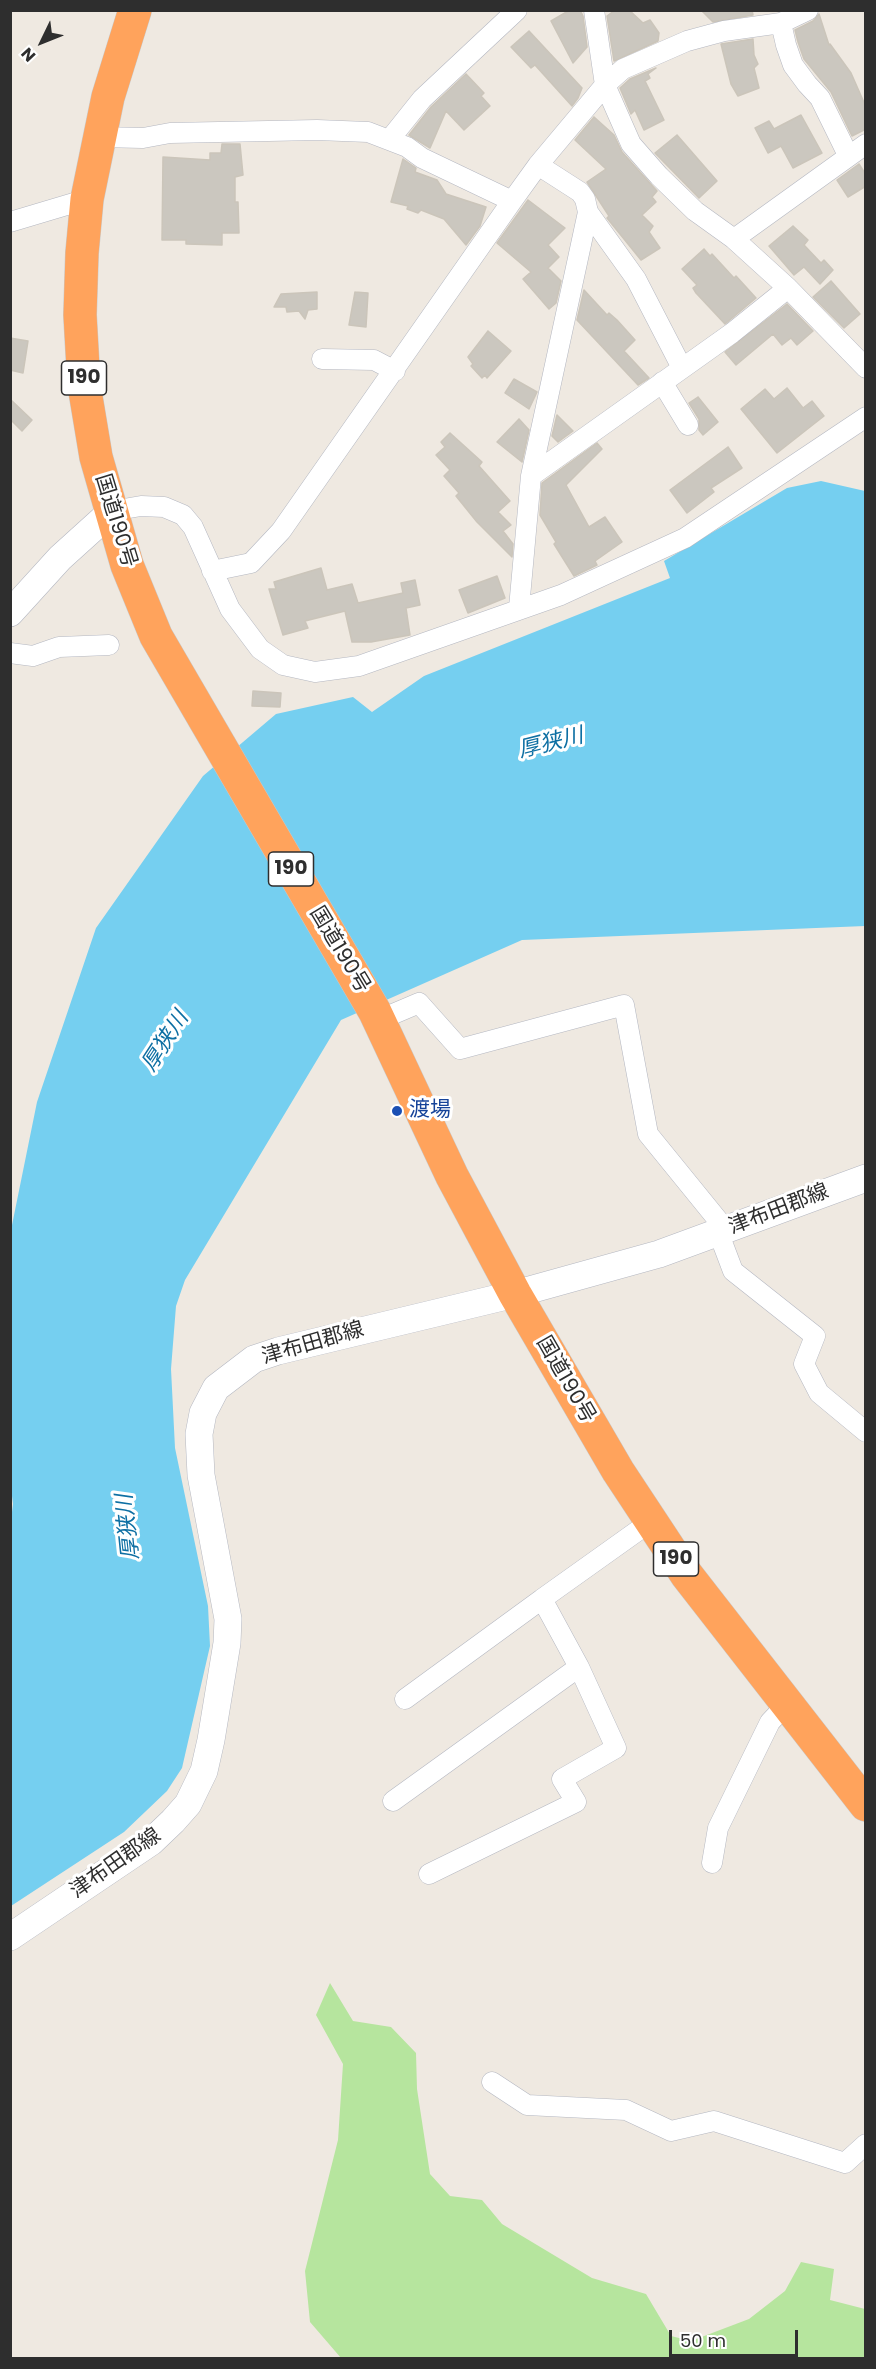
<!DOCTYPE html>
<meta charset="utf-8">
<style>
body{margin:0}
#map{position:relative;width:876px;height:2369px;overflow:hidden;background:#efe9e1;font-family:Poppins,sans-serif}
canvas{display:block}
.frame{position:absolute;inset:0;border:12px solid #2e2e2e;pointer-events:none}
.north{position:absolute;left:12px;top:12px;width:60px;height:60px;-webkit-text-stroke:4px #fff;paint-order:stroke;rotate:227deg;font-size:16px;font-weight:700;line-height:24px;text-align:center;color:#2e2e2e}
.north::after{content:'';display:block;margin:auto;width:21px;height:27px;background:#2e2e2e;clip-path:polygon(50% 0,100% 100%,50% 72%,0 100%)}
.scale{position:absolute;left:669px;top:2330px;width:129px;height:27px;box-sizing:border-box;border:3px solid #2e2e2e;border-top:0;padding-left:8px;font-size:18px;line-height:21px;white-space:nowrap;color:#2e2e2e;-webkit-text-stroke:4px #fff;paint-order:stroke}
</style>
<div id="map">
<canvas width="876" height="2369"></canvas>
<div class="frame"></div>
<div class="north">N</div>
<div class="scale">50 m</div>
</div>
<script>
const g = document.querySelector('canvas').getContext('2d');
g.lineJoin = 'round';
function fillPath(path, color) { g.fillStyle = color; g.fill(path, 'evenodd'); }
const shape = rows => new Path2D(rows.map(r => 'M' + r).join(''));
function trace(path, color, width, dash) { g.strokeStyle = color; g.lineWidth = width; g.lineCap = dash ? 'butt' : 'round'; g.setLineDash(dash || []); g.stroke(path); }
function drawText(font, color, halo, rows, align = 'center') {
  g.font = font + ' Poppins,"Noto Sans JP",sans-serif'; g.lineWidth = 6; g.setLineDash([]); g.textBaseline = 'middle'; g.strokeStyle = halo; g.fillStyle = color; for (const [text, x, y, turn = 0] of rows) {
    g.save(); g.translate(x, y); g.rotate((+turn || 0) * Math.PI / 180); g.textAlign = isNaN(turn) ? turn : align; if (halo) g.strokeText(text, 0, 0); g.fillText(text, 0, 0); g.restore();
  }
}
fillPath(shape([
 [330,1983,353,2021,391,2027,416,2053,417,2089,430,2174,450,2196,482,2200,502,2224,592,2278,646,2294,671,2336,691,2341,749,2319,785,2291,801,2262,834,2269,830,2300,865,2309,865,2358,341,2358,310,2322,305,2271,338,2140,343,2064,316,2015]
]), '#b6e59e');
fillPath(shape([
 [821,481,865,491,865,926,522,940,341,1020,185,1280,176,1306,171,1369,175,1448,208,1606,210,1646,182,1768,167,1791,124,1832,11,1906,10,1528,13,1504,10,1480,11,1230,37,1102,96,928,203,776,276,714,353,697,372,712,424,676,670,578,664,561,787,488]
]), '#75cff0');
const building = shape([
 [570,10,580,10,583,16,587,47,573,63,551,21,570,10],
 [615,10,629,10,643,23,650,20,659,33,658,41,614,61,607,16,615,10],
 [701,10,752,10,753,15,713,22,701,10],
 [819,14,829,45,830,44,851,73,866,107,866,129,852,136,831,92,804,59,798,42,795,30,813,21,819,14],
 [529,31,582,88,578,98,572,106,535,65,531,68,511,47,529,31],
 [753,39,754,55,758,64,754,68,759,88,738,96,731,84,721,44,753,39],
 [656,68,648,74,650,78,645,81,664,120,644,130,635,110,631,114,620,88,630,79,656,68],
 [466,74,484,93,481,96,490,106,464,130,446,111,430,148,409,135,431,107,466,74],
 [801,115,822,153,793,168,781,146,768,153,755,128,769,121,774,129,801,115],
 [594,117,614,135,622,152,657,191,652,197,656,202,642,215,653,226,649,232,660,248,641,260,607,218,609,216,587,182,606,169,575,140,594,117],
 [677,135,717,181,699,198,655,153,677,135],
 [222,144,240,144,243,175,235,177,235,202,238,202,239,233,222,233,222,245,186,244,186,240,162,240,163,157,210,160,210,153,221,153,222,144],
 [403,159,416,168,415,172,437,180,446,194,486,207,480,226,466,245,444,219,421,210,418,213,407,209,408,206,391,202,403,159],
 [859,164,866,175,866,186,848,197,837,180,859,164],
 [528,200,565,228,548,245,559,257,548,268,561,281,556,303,549,309,523,279,531,272,497,243,528,200],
 [793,226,808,240,804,245,821,263,824,260,833,270,820,284,804,267,794,275,769,246,793,226],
 [704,249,710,256,712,254,734,278,736,276,756,298,725,324,696,293,693,288,697,285,682,269,704,249],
 [831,281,860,314,844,328,813,297,831,281],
 [584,290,607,315,609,313,617,320,635,340,624,351,649,378,638,385,577,320,584,290],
 [317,292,317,309,308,310,305,319,299,311,287,312,286,307,274,307,281,294,317,292],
 [355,292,368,293,366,327,349,325,355,292],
 [787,304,813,331,797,345,791,338,782,345,773,334,736,365,725,352,787,304],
 [488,331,511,351,487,378,485,375,482,378,471,366,473,364,468,357,488,331],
 [10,338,28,341,23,373,10,370,10,338],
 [514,379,537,392,529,409,505,393,514,379],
 [787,388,803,408,812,401,824,416,777,453,741,409,765,389,774,399,787,388],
 [698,397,718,422,703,435,699,430,699,419,689,403,698,397],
 [10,399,32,420,22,431,10,419,10,399],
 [557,415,573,431,558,442,552,436,557,415],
 [519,419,529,430,522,462,497,442,519,419],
 [450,433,482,462,479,466,510,501,498,512,511,525,503,531,513,544,512,557,477,522,456,496,459,493,444,476,450,470,436,455,445,447,441,442,450,433],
 [597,443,602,449,566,485,589,527,605,517,622,542,595,561,597,565,574,576,554,544,556,542,540,515,542,483,597,443],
 [728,447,742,468,711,488,714,492,687,513,670,490,728,447],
 [321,568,327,590,352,584,358,603,403,593,401,583,415,580,420,605,406,608,410,635,371,642,352,642,345,611,305,621,308,628,283,635,269,589,276,589,274,582,321,568],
 [497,576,505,598,468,613,459,590,497,576],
 [253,691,281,693,280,707,252,706,253,691]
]);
fillPath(building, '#cbc7bf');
trace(building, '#cbc5ba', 1.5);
const street = shape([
 [594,10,605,85,631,144,659,176,695,211,734,239,866,144],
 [808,10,781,23,786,45,793,65,807,84,820,98,848,155],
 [99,137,143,138,170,133,317,130,368,132,407,147,422,158,512,201],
 [390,139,422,99,517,10],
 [588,212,636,279,682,368],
 [10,222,87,199],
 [734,239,788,288,866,368],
 [322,359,374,360,395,371],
 [662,382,688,425],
 [531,476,732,333,788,288],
 [112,511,141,506,164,507,183,515,193,527,230,609,260,649,283,665,315,672,359,666,561,595,685,538,866,417],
 [212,571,251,563,281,531,512,201,538,165,605,85,623,69,687,41,724,31,781,23],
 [519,608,531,476,588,212,585,199,580,192,538,165],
 [10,653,33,656,59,647,109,645],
 [379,1020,419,1003,460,1049,624,1005,648,1134,726,1230],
 [719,1234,733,1271,815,1336,804,1364,819,1393,866,1432],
 [405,1699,542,1599],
 [393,1801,579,1667,542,1599,650,1522],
 [712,1863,718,1828,770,1722,787,1704],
 [429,1874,576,1802,562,1779,616,1748,579,1667],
 [492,2082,527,2105,626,2110,671,2131,714,2121,845,2163,866,2144]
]);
const secondary = shape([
 [10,613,60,558,112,511],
 [10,1937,151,1842,173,1821,188,1804,204,1771,211,1740,227,1643,228,1619,201,1475,199,1434,203,1413,216,1388,254,1359,278,1351,515,1294,659,1254,866,1178]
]);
const highway = shape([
 [135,10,108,97,87,199,82,253,80,315,84,385,96,457,127,565,156,636,375,1012,452,1176,515,1294,618,1471,686,1574,866,1805]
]);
trace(street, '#b4b7c1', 21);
trace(secondary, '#b4b7c1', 28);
trace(highway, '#c9c9c9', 34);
trace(street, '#fff', 20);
trace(secondary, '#fff', 27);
trace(highway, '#ffa35c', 33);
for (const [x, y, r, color] of [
 [397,1111,6,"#1a4fb4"]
]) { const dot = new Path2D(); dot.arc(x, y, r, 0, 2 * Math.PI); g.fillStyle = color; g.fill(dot); trace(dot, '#fff', 2); }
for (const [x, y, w] of [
 [84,378,45],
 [291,869,45],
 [676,1559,45]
]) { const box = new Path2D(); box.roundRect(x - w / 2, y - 17, w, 34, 4.5); g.fillStyle = '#fff'; g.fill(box); trace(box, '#2e2e2e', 1.5); }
drawText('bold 20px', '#2e2e2e', null, [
 ["190",84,378],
 ["190",291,869],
 ["190",676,1559]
]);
drawText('21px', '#2e2e2e', '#fff', [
 ["国道190号",115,521,73],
 ["国道190号",339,950,59],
 ["津布田郡線",779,1210,-21],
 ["津布田郡線",313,1344,-16],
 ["国道190号",565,1380,60],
 ["津布田郡線",116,1864,-35]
]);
drawText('21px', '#164399', '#fff', [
 ["渡場",409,1111]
], 'left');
drawText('italic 22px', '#0d6fa3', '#fff', [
 ["厚狭川",551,744,-14],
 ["厚狭川",166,1042,-57],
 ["厚狭川",129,1527,-96]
]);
</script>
